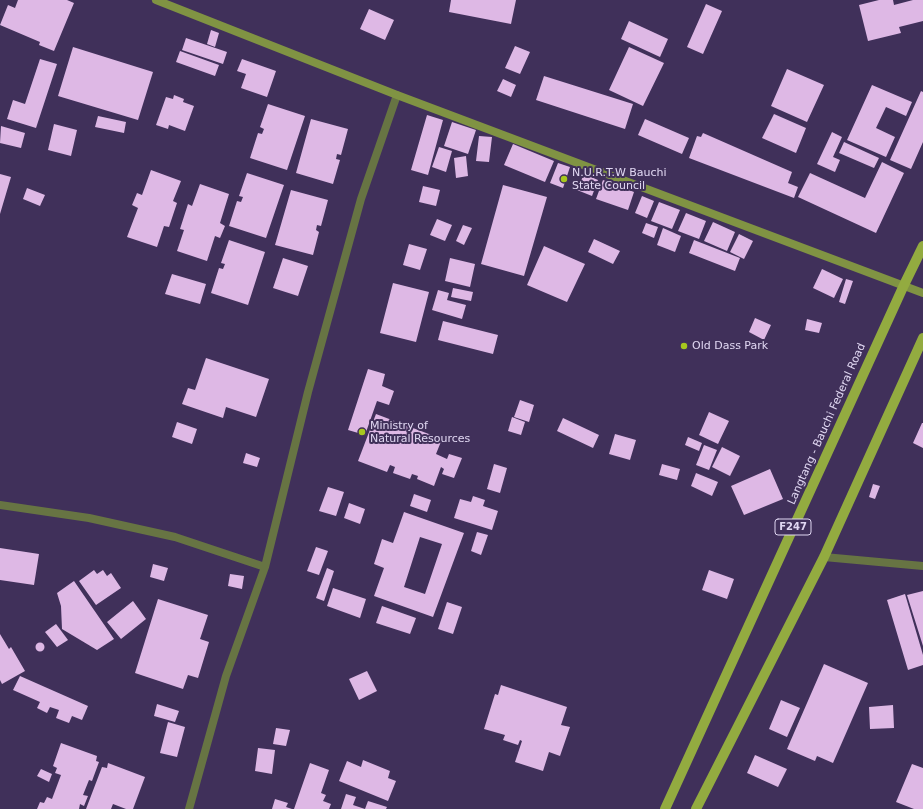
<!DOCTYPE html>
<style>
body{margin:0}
canvas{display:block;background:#40305a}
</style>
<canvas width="923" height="809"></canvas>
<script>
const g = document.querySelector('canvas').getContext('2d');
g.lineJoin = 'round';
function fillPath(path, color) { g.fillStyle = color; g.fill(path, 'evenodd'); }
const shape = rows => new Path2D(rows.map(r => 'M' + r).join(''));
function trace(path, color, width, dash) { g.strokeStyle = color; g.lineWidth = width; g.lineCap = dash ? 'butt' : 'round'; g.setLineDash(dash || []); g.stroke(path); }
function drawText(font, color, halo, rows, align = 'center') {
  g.font = font + ' "DejaVu Sans",sans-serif'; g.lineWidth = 4; g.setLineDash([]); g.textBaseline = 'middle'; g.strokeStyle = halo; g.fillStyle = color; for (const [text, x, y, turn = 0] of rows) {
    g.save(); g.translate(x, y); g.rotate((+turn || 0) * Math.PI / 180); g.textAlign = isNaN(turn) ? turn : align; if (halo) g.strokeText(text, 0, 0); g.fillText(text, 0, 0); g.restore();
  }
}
fillPath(shape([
 [18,0,67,0,74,3,54,51,39,45,40,42,0,25,8,5,15,8],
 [451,0,516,0,511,24,449,12],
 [879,0,893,0,894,5,913,0,923,0,923,21,899,27,901,33,868,41,859,5],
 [706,4,722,11,703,54,687,47],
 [369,9,394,20,385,40,360,29],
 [629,21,668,39,660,57,621,39],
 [211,30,219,33,215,47,207,44],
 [186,38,227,52,223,64,182,50],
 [515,46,530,52,520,74,505,68],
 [73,47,153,72,138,120,58,96],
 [629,47,664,63,643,106,609,90],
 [180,51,219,65,215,76,176,62],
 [40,59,57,64,36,128,7,119,13,100,25,104],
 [242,59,276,71,267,97,241,88,246,74,237,71],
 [787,69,824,85,807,122,771,106],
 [544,76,633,104,625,129,536,100],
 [503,79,516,85,511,97,497,91],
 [872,85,912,102,906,116,886,107,876,128,895,137,886,157,847,140],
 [921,91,923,92,923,142,911,169,890,160],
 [174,95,184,99,183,102,194,106,185,131,169,125,168,129,156,125,166,97,173,99],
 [268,104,305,116,287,170,250,158,258,133,262,134,264,129,260,127],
 [774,114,806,128,796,153,762,138],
 [427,115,443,120,428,175,411,170],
 [98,116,126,122,124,133,95,127],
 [311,119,348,129,341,155,337,154,336,159,340,160,333,184,296,173],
 [645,119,689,138,682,154,638,135],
 [452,122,476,130,468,154,444,146],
 [54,124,77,130,71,156,48,150],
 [1,126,25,133,21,148,0,143],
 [832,132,842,137,833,157,840,160,835,172,817,164],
 [703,133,792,172,788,183,798,187,794,198,689,158,697,136,701,137],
 [479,136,492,137,489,162,476,161],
 [844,142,879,158,874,168,839,153],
 [513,144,554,161,545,182,504,165],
 [439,147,452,151,446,172,432,167],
 [466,156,468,176,456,178,454,158],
 [882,162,904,173,876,233,798,197,810,173,865,198],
 [558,163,570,167,563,188,550,183],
 [151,170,181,181,173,201,177,203,169,227,164,226,157,247,127,237,138,208,132,205,137,193,142,195],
 [247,173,284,185,266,238,229,226,237,201,241,202,243,197,239,196],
 [0,174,11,177,0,214],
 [584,174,598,180,592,196,577,190],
 [603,180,634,192,628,210,596,199],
 [200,184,229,194,220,223,225,226,220,238,215,236,207,261,177,251,184,230,180,229,188,204,192,206],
 [503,185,547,197,524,276,481,264],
 [423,186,440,190,436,206,419,202],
 [27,188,45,195,40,206,23,199],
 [291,190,328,200,321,226,317,225,316,230,319,232,313,255,275,245],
 [642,196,654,201,647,218,635,213],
 [659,202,680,210,672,229,651,221],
 [686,213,706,221,699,239,678,231],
 [437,219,452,225,445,241,430,235],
 [713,222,735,232,727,251,704,241],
 [646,223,658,227,654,238,642,233],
 [463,225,472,228,464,245,456,241],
 [663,228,681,236,675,252,657,245],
 [739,234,753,241,744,259,730,252],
 [594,239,620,251,613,264,588,252],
 [229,240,265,252,248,305,211,293,219,268,223,269,225,264,221,263],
 [694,240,740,258,735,271,689,253],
 [409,244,427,249,420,270,403,265],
 [544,246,585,264,567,302,527,285],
 [283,258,308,266,298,296,273,288],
 [450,258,475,264,470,287,445,281],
 [822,269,843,279,834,298,813,288],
 [172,274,206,284,200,304,165,294],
 [846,279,853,281,845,304,839,302],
 [393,283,429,292,416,342,380,333],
 [453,288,473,292,471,301,451,297],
 [438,290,449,293,447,300,466,305,462,319,432,310],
 [755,318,771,325,764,340,749,332],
 [807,319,822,323,819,333,805,330],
 [443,321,498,335,493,354,438,340],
 [206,358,269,379,256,417,226,407,223,418,182,404,188,388,195,390],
 [368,369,385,374,382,386,394,391,389,405,377,401,365,435,348,430],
 [520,400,534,405,529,422,514,417],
 [709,412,729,421,718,444,699,435],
 [376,414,442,439,436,454,447,459,449,454,462,458,454,478,442,474,444,469,441,467,434,486,417,479,418,476,412,474,410,479,393,473,395,467,390,465,387,472,358,461],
 [512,417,525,422,521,435,508,431],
 [563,418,599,435,593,448,557,431],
 [177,422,197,429,192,444,172,437],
 [922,423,923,423,923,448,913,443],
 [615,434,636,440,630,460,609,454],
 [688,437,702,443,699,451,685,445],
 [704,445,717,450,709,470,696,465],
 [722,447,740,456,730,476,712,467],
 [246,453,260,458,257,467,243,463],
 [494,464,507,468,500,493,487,489],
 [662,464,680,469,677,480,659,475],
 [770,469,783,499,744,515,731,486],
 [696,473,718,482,712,496,691,486],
 [873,484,880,486,875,499,869,497],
 [328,487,344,492,336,516,319,511],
 [414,494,431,500,427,512,410,506],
 [473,496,485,500,483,506,498,511,492,530,454,518,460,499,471,502],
 [349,503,365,509,360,524,344,518],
 [404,512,464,533,433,617,374,596,384,568,374,564,382,539,393,543],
 [420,537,442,544,425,594,404,587],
 [477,532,488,535,481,555,471,551],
 [316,547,328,551,319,575,307,571],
 [0,548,39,554,34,585,0,580],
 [153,564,168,568,164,581,150,577],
 [327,568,334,571,324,601,316,598],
 [94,570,97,574,103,570,107,576,111,573,121,588,96,605,79,581],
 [709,570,734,579,727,599,702,590],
 [230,574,244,576,242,589,228,586],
 [74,581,114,639,97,650,62,629,61,606,57,593],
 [333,588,366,599,360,618,327,606],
 [923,591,923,646,907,595],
 [905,594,923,655,923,665,908,670,887,600],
 [158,599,208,615,200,639,209,642,198,678,188,675,183,689,135,673],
 [133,601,146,619,121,639,107,622],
 [447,602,462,607,453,634,438,629],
 [382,606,416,618,410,634,376,623],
 [56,624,68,640,57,647,45,632],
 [0,634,9,649,11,647,25,671,2,684,0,680],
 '35.5 647a4.5 4.5 0 1 1 9 0a4.5 4.5 0 1 1-9 0Z',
 [824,664,868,683,833,763,817,756,815,761,787,749],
 [367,671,377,691,359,700,349,679],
 [20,676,88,706,82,720,72,716,69,723,56,718,59,710,50,707,47,713,37,708,40,702,13,690],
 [501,685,567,707,561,725,570,727,560,756,549,752,543,771,515,762,522,741,520,740,518,745,503,740,505,735,484,729,495,694,498,695],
 [781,700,800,708,787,737,769,729],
 [157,704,179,711,175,722,154,716],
 [893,705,894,728,870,729,869,707],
 [168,722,185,727,177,757,160,753],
 [276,728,290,730,286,746,273,744],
 [61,743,97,756,96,761,99,762,92,781,89,780,83,795,88,796,84,806,80,804,79,809,37,809,40,802,44,803,47,797,52,799,61,775,55,773,57,768,53,766],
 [258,748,275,750,272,774,255,771],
 [755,755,787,769,778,787,747,773],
 [363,760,390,771,388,778,396,781,388,801,339,781,347,761,361,767],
 [108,763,145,777,133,809,126,809,113,804,111,809,86,809,102,767,107,768],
 [310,763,329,770,321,793,326,795,323,801,331,804,329,809,294,809],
 [912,764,923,768,923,809,914,809,896,802],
 [41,769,52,774,49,782,37,776],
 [346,794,356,797,353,805,365,809,368,801,387,807,386,809,341,809],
 [275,799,288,803,286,807,292,809,272,809]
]), '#deb8e5');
trace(shape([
 [0,505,89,518,175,537,265,567],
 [824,557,923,566],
 [189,809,226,676,265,567,308,392,361,199,397,95]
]), '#677443', 8);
trace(shape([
 [156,0,397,95,923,293]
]), '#809343', 8);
trace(shape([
 [665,809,904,285,923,246],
 [696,809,824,557,923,338]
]), '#93ab40', 10);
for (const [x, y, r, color] of [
 [564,179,4,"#a7c71e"],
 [684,346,4,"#a7c71e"],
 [362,432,4,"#a7c71e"]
]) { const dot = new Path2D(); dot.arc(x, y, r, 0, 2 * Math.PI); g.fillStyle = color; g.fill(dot); trace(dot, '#40305a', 1.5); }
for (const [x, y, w] of [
 [793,527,36]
]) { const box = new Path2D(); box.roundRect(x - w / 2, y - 8, w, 16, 3); g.fillStyle = '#40305a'; g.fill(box); trace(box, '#e0d7f2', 1); }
drawText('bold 10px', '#e0d7f2', null, [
 ["F247",793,527]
]);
drawText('11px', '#e0d7f2', '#40305a', [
 ["N.U.R.T.W Bauchi",572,173],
 ["State Council",572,186],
 ["Old Dass Park",692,346],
 ["Ministry of",370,426],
 ["Natural Resources",370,439]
], 'left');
drawText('11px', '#e0d7f2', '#40305a', [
 ["Langtang - Bauchi Federal Road",827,424,-66]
]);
</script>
